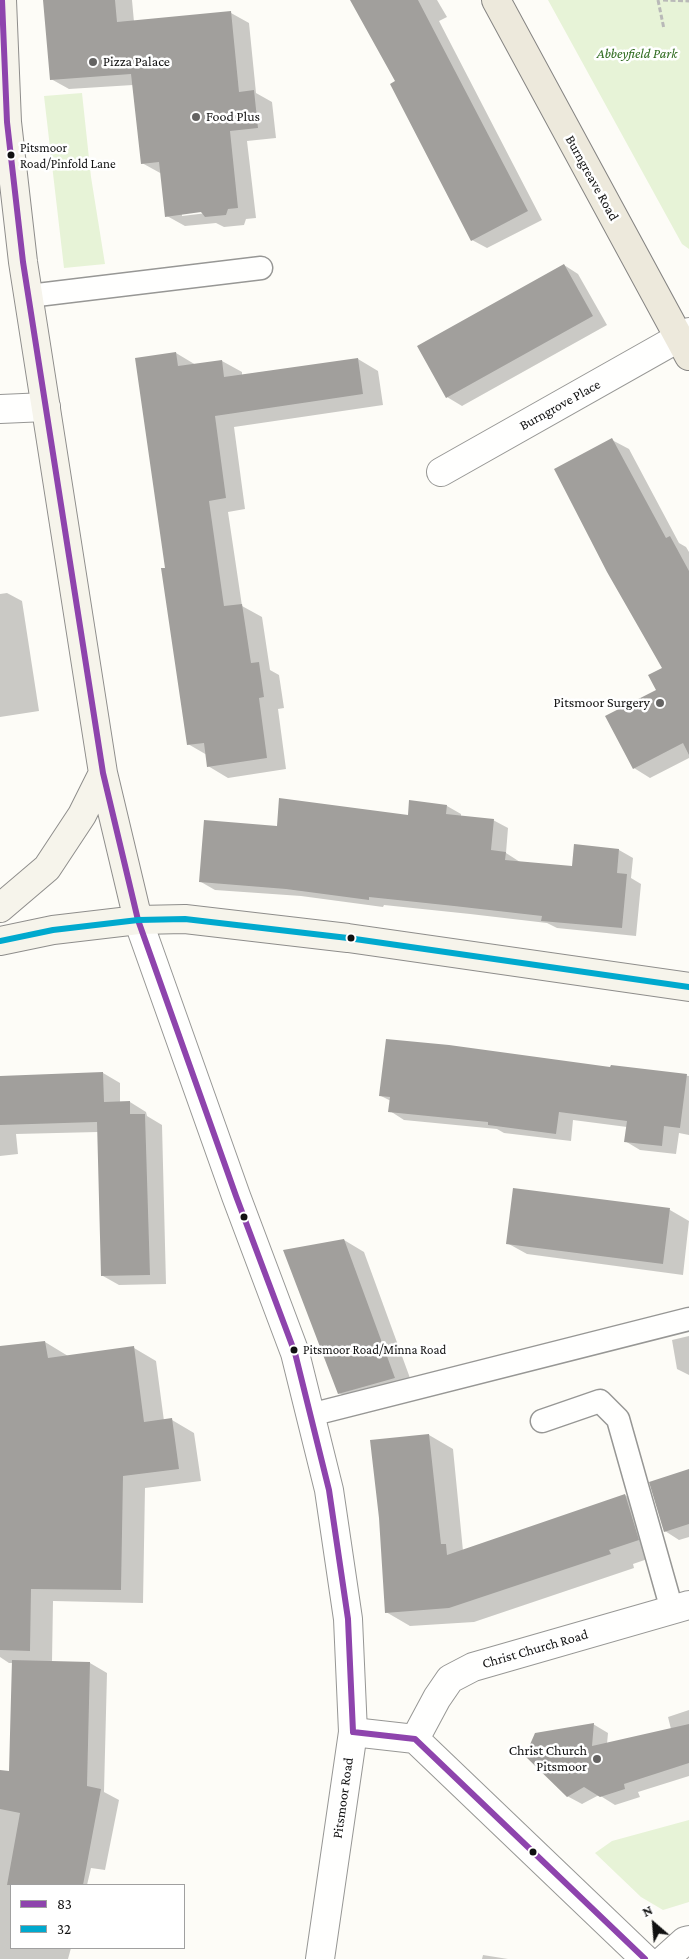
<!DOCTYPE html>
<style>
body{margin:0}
#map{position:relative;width:689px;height:1959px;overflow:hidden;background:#fdfcf7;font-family:"Crimson Pro",serif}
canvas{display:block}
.legend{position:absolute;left:10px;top:1884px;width:175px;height:65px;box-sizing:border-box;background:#fff;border:1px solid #a0a0a0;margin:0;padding:6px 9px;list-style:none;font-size:15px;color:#111}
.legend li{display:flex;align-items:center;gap:10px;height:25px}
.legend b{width:25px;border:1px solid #a0a0a0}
.north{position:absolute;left:629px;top:1899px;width:50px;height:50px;-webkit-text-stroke:4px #fff;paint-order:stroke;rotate:333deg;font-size:14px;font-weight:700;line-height:20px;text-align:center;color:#111}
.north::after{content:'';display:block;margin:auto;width:18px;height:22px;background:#111;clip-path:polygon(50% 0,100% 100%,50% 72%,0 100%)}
</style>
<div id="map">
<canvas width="689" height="1959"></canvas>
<ul class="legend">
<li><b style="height:6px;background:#8e44ad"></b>83</li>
<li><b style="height:6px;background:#00a9ce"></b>32</li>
</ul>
<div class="north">N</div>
</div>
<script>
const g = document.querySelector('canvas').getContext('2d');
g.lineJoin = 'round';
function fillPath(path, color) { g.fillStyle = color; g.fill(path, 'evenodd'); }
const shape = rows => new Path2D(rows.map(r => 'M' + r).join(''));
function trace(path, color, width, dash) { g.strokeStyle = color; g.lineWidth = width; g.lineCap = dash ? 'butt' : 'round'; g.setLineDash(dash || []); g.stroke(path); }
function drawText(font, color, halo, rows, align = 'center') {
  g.font = font + ' "Crimson Pro",serif'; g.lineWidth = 5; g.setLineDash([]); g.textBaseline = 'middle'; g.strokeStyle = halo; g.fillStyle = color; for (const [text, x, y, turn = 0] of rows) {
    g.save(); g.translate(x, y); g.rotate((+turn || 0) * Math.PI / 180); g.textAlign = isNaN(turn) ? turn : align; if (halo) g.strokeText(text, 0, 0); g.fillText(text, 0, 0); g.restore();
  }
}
fillPath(shape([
 [548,0,689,0,689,249,682,244],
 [82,93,91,177,105,264,64,268,44,96],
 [689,1820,689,1902,663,1910,641,1897,595,1853,612,1841]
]), '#e7f3d7');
fillPath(shape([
 [45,0,132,0,134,22,231,13,249,23,256,93,272,102,276,138,247,141,256,218,246,219,244,225,224,227,216,223,185,226,167,216,162,174,142,163,133,85,69,89,51,79],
 [207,210,207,213,182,216,182,213],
 [352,0,437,0,447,17,439,21,542,220,487,248,472,240,397,82],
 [564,265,578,274,607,325,462,406,447,397],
 [176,353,196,365,222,361,242,372,242,375,358,359,378,371,383,405,234,427,245,509,228,512,242,606,262,617,270,670,279,675,284,708,278,709,286,769,228,778,208,766,207,755,188,744,166,569],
 [612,440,629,449,679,543,686,547,689,552,689,758,650,778,634,768,664,668],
 [7,593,22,601,39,711,0,717,0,594],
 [447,806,461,814,461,817,493,820,508,828,506,853,520,862,573,867,619,850,633,858,631,878,641,884,636,936,557,928,547,923,470,914,384,905,383,907,301,896,215,890,201,882,278,827,409,816],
 [612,1066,689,1076,689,1135,679,1133,676,1154,640,1150,625,1141,627,1127,573,1120,571,1141,504,1133,497,1129,404,1120,390,1111,391,1101,381,1096,611,1068],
 [103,1073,120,1083,120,1102,130,1102,146,1112,147,1116,162,1125,166,1284,119,1285,103,1276,98,1132,16,1134,18,1154,0,1156,0,1085],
 [670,1210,689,1221,683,1275,527,1254,507,1243],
 [344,1240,364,1252,414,1389,359,1405,339,1393],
 [689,1336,689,1375,677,1369,672,1340],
 [45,1342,68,1356,134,1348,156,1361,164,1421,172,1420,194,1433,201,1481,145,1488,143,1603,53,1601,52,1662,90,1663,107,1673,104,1792,119,1800,105,1870,91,1868,87,1885,11,1885,11,1948,71,1948,68,1959,0,1959,0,1771,10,1773,13,1663,9,1663,0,1657,0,1348],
 [429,1435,453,1449,463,1551,625,1495,649,1509,662,1554,633,1564,634,1568,474,1622,410,1626,386,1612],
 [689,1470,689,1537,679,1540,665,1531],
 [689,1710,689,1776,638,1792,640,1797,615,1805,599,1795,582,1804,567,1796,593,1724,608,1733,607,1744,671,1729,668,1717],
 [483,1955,508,1959,482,1959]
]), '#0003');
fillPath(shape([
 [43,0,115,0,117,22,231,11,239,92,254,90,258,128,230,131,238,208,228,209,226,215,205,217,201,212,165,217,159,162,141,164,131,74,50,80],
 [350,0,418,0,528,211,471,241,390,84,395,81],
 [564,264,593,316,446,398,417,346],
 [176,352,178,366,222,360,224,377,358,358,363,394,215,416,226,498,209,501,224,606,242,604,251,663,259,662,264,697,259,698,267,758,207,767,204,743,187,745,161,568,165,568,135,358],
 [612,438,666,538,670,536,689,571,689,755,683,743,633,769,605,716,656,690,648,675,662,668,607,572,554,469],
 [279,798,408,815,409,800,447,805,446,814,494,819,491,850,506,852,505,860,572,866,574,844,619,849,617,873,627,874,622,928,541,921,542,916,454,906,369,897,369,900,286,889,199,882,204,820,277,826],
 [386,1039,449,1045,610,1067,611,1065,687,1074,680,1128,664,1126,662,1146,624,1142,627,1121,559,1112,556,1134,488,1125,488,1122,388,1112,390,1097,379,1096],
 [103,1072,104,1102,130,1101,130,1114,145,1114,150,1275,101,1276,97,1122,0,1125,0,1076],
 [513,1188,670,1208,663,1264,506,1244],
 [344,1239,395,1378,338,1394,283,1250],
 [45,1341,48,1358,134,1346,144,1422,172,1418,179,1469,123,1476,121,1590,31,1589,30,1651,0,1650,0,1346],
 [429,1434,441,1544,446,1544,447,1555,625,1494,639,1540,609,1550,611,1554,449,1608,385,1613,379,1518,370,1440],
 [689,1469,689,1524,664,1532,649,1482],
 [12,1660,90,1662,87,1786,101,1789,83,1885,7,1885,20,1813,0,1809,0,1770,9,1771],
 [594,1723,592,1746,689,1724,689,1763,624,1784,625,1789,600,1797,584,1787,567,1797,525,1756,535,1733]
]), '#a19f9c');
const service = shape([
 [29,296,261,268],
 [310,1415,689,1319],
 [542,1421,600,1401,618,1419,672,1610]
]);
const minor = shape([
 [0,409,46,407],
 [441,472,689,332],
 [353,1732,415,1739,645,1959],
 [415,1739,437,1698,450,1679,473,1667,689,1605],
 [665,1959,685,1941,689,1940]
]);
const tertiary = shape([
 [138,920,236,1196,295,1353,329,1490,348,1619,353,1732,320,1959]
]);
const secondary = shape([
 [2,0,7,122,23,262,103,773,138,920],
 [0,908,47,868,82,815,103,773],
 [0,941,53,930,138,920,185,919,348,938,689,987]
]);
const primary = shape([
 [496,0,689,356]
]);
trace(service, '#979795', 25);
trace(minor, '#979795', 30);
trace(tertiary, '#979795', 30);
trace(secondary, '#8e8d8b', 30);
trace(primary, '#858482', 30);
trace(shape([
 [658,0,664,29],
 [663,0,689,1]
]), '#b9b9b8', 3, [5, 2.5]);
trace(service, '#fffffe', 22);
trace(minor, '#fffffe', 28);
trace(tertiary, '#fffffe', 28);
trace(secondary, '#f6f4eb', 28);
trace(primary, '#ede9dc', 28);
trace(shape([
 [2,0,7,122,23,262,103,773,138,920,236,1196,295,1353,329,1490,348,1619,353,1732],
 [353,1732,415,1739,645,1959]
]), '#8e44ad', 6);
trace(shape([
 [0,941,53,930,138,920,185,919,348,938,689,987]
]), '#00a9ce', 6);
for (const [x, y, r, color] of [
 [93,62,5,"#646362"],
 [196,117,5,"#646362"],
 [11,155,4.5,"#111"],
 [660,703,5,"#646362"],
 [351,938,4.5,"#111"],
 [244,1217,4.5,"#111"],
 [294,1350,4.5,"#111"],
 [597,1759,5,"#646362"],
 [533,1852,4.5,"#111"]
]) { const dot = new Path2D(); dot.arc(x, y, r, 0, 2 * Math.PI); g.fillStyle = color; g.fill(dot); trace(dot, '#fff', 2); }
drawText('13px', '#111', '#fff', [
 ["Pitsmoor",20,148],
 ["Road/Pinfold Lane",20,164],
 ["Pitsmoor Road/Minna Road",303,1350]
], 'left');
drawText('italic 14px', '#2f6b1f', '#fff', [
 ["Abbeyfield Park",637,54]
]);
drawText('14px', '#111', '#fff', [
 ["Pizza Palace",103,62],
 ["Food Plus",206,117],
 ["Pitsmoor Surgery",650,703,"right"],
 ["Christ Church",587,1751,"right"],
 ["Pitsmoor",587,1767,"right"]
], 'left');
drawText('14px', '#111', '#fff', [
 ["Burngreave Road",592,178,61],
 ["Burngrove Place",560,405,-29],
 ["Christ Church Road",535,1649,-16],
 ["Pitsmoor Road",343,1798,-82]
]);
</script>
